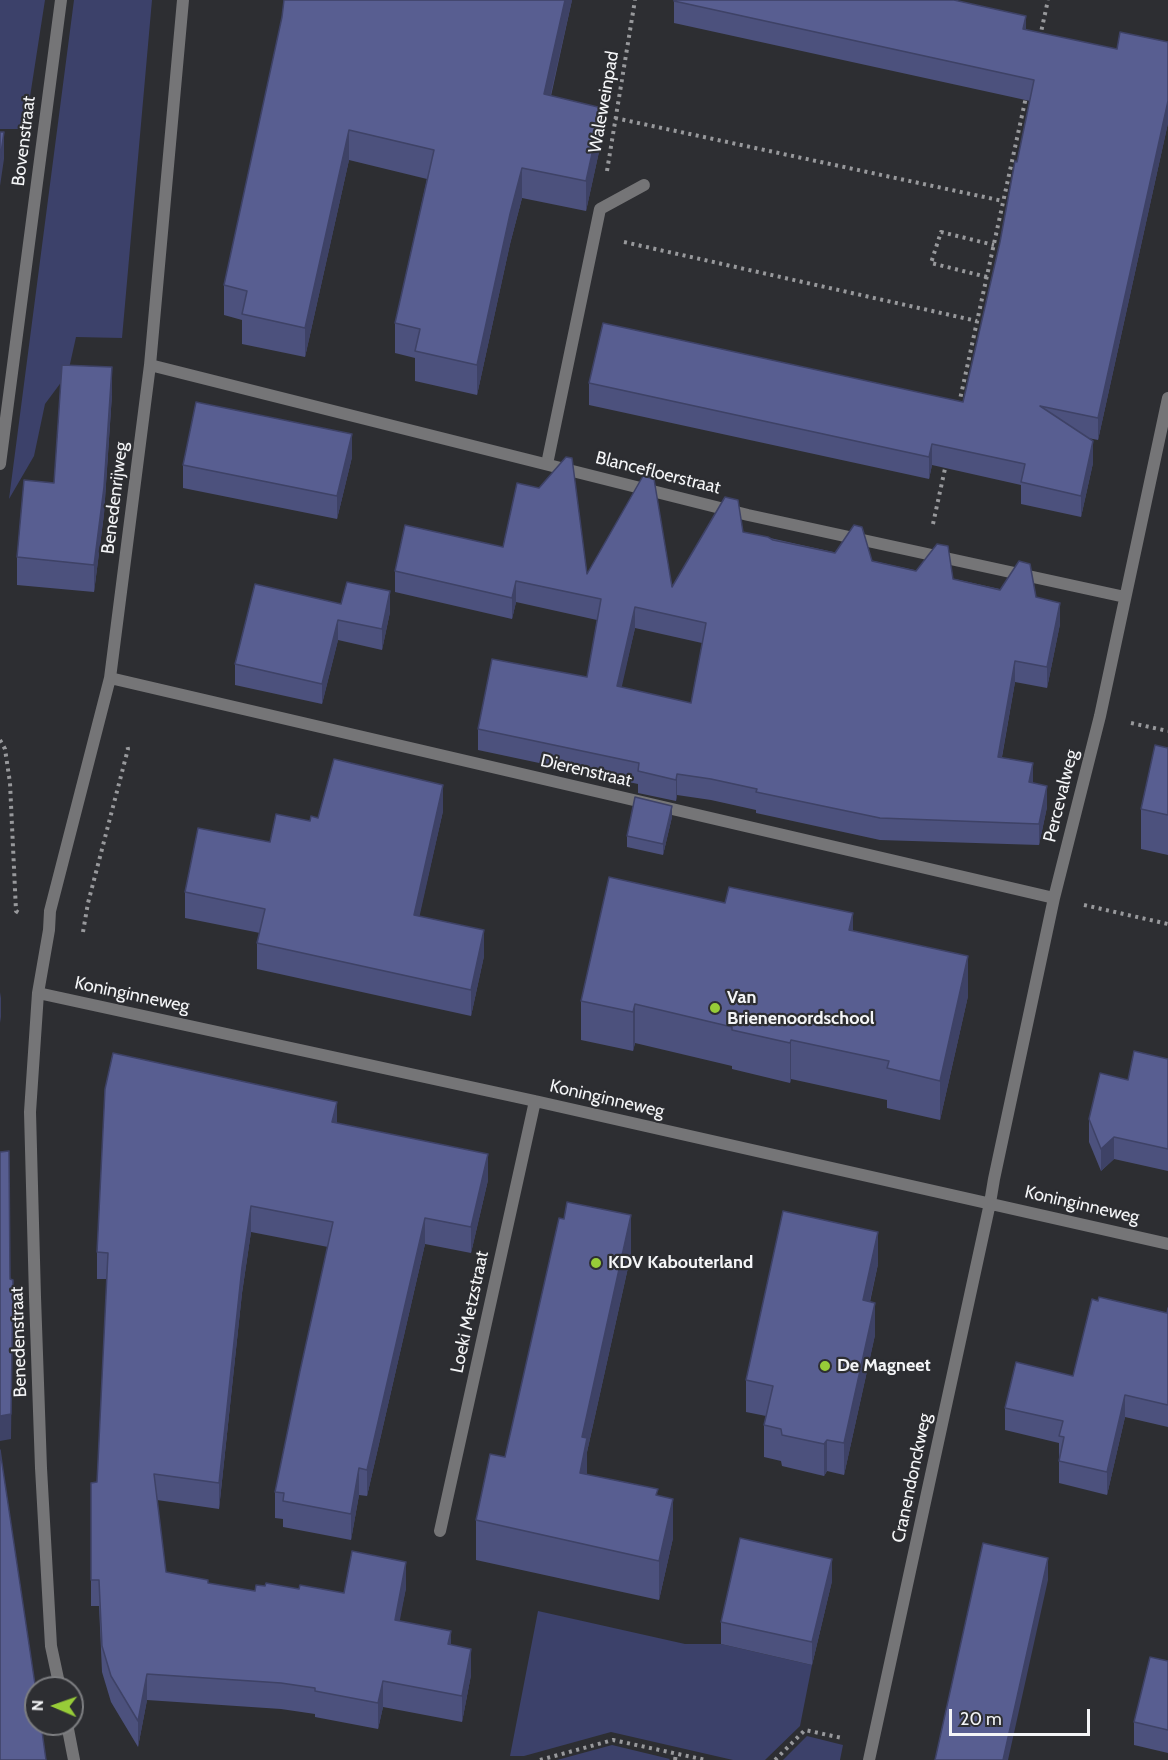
<!DOCTYPE html>
<style>
body{margin:0}
#map{position:relative;width:1168px;height:1760px;overflow:hidden;background:#2d2e32;font-family:Cabin,sans-serif}
canvas{display:block}
.north{position:absolute;left:24px;top:1676px;width:60px;height:60px;box-sizing:border-box;background:#2d2e32;border:2px solid #7d7e81;border-radius:50%;rotate:272deg;font-size:16px;font-weight:700;line-height:24px;text-align:center;color:#f4f5f7}
.north::after{content:'';display:block;margin:auto;width:21px;height:27px;background:#97cc38;clip-path:polygon(50% 0,100% 100%,50% 72%,0 100%)}
.scale{position:absolute;left:949px;top:1709px;width:141px;height:27px;box-sizing:border-box;border:3px solid #f4f5f7;border-top:0;padding-left:8px;font-size:18px;line-height:21px;white-space:nowrap;color:#f4f5f7;-webkit-text-stroke:4px #2d2e32;paint-order:stroke}
</style>
<div id="map">
<canvas width="1168" height="1760"></canvas>
<div class="north">N</div>
<div class="scale">20 m</div>
</div>
<script>
const g = document.querySelector('canvas').getContext('2d');
g.lineJoin = 'round';
function fillPath(path, color) { g.fillStyle = color; g.fill(path, 'evenodd'); }
const shape = rows => new Path2D(rows.map(r => 'M' + r).join(''));
function trace(path, color, width, dash) { g.strokeStyle = color; g.lineWidth = width; g.lineCap = dash ? 'butt' : 'round'; g.setLineDash(dash || []); g.stroke(path); }
function drawText(font, color, halo, rows, align = 'center') {
  g.font = font + ' Cabin,sans-serif'; g.lineWidth = 4.5; g.setLineDash([]); g.textBaseline = 'middle'; g.strokeStyle = halo; g.fillStyle = color; for (const [text, x, y, turn = 0] of rows) {
    g.save(); g.translate(x, y); g.rotate((+turn || 0) * Math.PI / 180); g.textAlign = isNaN(turn) ? turn : align; if (halo) g.strokeText(text, 0, 0); g.fillText(text, 0, 0); g.restore();
  }
}
fillPath(shape([
 [0,0,45,0,25,129,0,129],
 [74,0,152,0,122,338,76,337,68,373,45,404,34,456,9,499],
 [538,1611,685,1644,721,1644,812,1665,800,1726,765,1760,733,1760,611,1732,524,1756,510,1756],
 [807,1736,843,1745,840,1760,783,1760],
 [612,1745,670,1759,669,1760,557,1760]
]), '#3c416a');
trace(shape([
 [1040,37,1048,0],
 [615,118,1003,201],
 [607,171,635,0],
 [624,242,977,321],
 [987,277,931,263,941,232,994,245],
 [959,404,1026,97],
 [933,524,946,464],
 [1131,723,1168,731],
 [0,740,5,749,10,783,16,911,19,913],
 [1084,905,1168,924],
 [83,932,88,903,128,749,127,744],
 [540,1760,613,1740,706,1760],
 [675,1760,676,1754],
 [775,1760,805,1730,842,1738]
]), '#98999c', 4, [3, 4.5]);
trace(shape([
 [547,464,600,209,644,185]
]), '#757577', 12);
trace(shape([
 [150,365,748,515,1125,597],
 [0,464,61,0],
 [110,678,1054,898],
 [38,993,535,1101,1168,1244],
 [440,1531,535,1101],
 [60,1688,51,1646,41,1468,35,1297,30,1112,38,993,49,930,50,911,110,678,150,365,183,0],
 [67,1724,74,1760],
 [869,1760,990,1203,994,1179,1054,898,1100,716,1168,398]
]), '#757577', 12);
fillPath(shape([
 [284,0,572,0,551,96,602,138,586,211,522,198,510,244,477,395,415,381,415,358,395,353,395,323,427,179,349,160,305,357,242,344,242,320,224,315,224,285,282,17],
 [674,1,1026,30,1117,49,1168,42,1168,123,1098,440,1088,438,1093,463,1081,517,1021,504,1021,485,932,465,929,479,589,405,589,383,963,402,1000,242,1030,101,674,23],
 [112,394,104,514,94,592,17,585,17,557,54,483],
 [352,457,337,519,183,488,183,465],
 [743,532,1036,597,1060,624,1047,688,1015,682,1002,757,1033,783,1047,807,1039,845,880,840,756,813,756,810,711,800,677,795,676,801,638,793,638,784,478,750,478,729,587,677,597,620,516,602,512,619,395,592,395,571,587,574,672,587],
 [635,628,702,643,691,703,621,687],
 [341,604,390,612,382,650,338,640,322,704,235,685,235,664],
 [1168,748,1168,855,1141,849,1141,809],
 [443,811,419,916,484,956,471,1016,257,969,257,943,260,933,185,918,185,892,270,842,310,821,318,818],
 [672,817,663,855,627,847,627,836],
 [853,931,968,996,940,1120,887,1108,887,1100,791,1079,790,1083,732,1069,732,1066,635,1043,633,1051,581,1040,581,1001],
 [1168,1059,1168,1171,1114,1159,1101,1171,1089,1142,1089,1119],
 [337,1123,488,1180,471,1253,425,1244,367,1496,359,1495,351,1540,283,1527,283,1519,275,1518,275,1492,328,1247,251,1232,242,1293,219,1509,157,1500,166,1572,208,1583,255,1591,265,1586,344,1593,406,1588,399,1621,451,1644,471,1675,462,1722,383,1707,378,1729,315,1717,315,1714,281,1709,147,1700,138,1747,111,1702,102,1672,99,1606,91,1606,91,1483,97,1482,107,1279,97,1279,97,1252],
 [631,1254,587,1452,587,1475,658,1495,673,1538,659,1600,476,1560,476,1520],
 [878,1264,870,1302,875,1335,844,1475,827,1471,824,1476,782,1466,781,1461,764,1457,764,1425,766,1416,746,1412,746,1380],
 [1098,1301,1167,1313,1168,1308,1168,1427,1125,1417,1107,1495,1059,1483,1059,1443,1005,1430,1005,1408,1073,1376],
 [832,1581,812,1665,721,1644,721,1622],
 [1168,1661,1168,1753,1134,1745,1134,1722]
]), '#4c517d');
fillPath(shape([
 [565,0,572,0,544,124,544,94],
 [1026,16,1026,38,1023,29],
 [1168,101,1168,123,1098,440,1098,418],
 [602,108,602,138,586,211,586,181],
 [349,130,349,160,305,357,305,328],
 [4,132,4,159,0,186,0,160],
 [522,168,522,198,510,244,477,395,477,365,510,214],
 [112,367,112,394,104,514,94,592,94,565],
 [352,434,352,457,337,519,337,496],
 [1093,441,1093,463,1081,517,1081,496],
 [932,444,932,465,929,479,929,457],
 [516,581,516,602,512,619,512,598],
 [390,591,390,612,382,650,382,629],
 [1060,603,1060,624,1047,688,1047,667],
 [635,607,635,628,617,708,617,686],
 [338,620,338,640,322,704,322,684],
 [1015,661,1015,682,998,778,998,757],
 [1033,763,1033,784,1029,782],
 [677,774,677,795,676,801,676,780],
 [443,785,443,811,414,941,414,915],
 [1047,786,1047,807,1039,845,1039,824],
 [672,806,672,817,663,855,663,844],
 [853,913,853,953,849,930],
 [484,930,484,956,471,1016,471,990],
 [968,956,968,996,940,1120,940,1081],
 [1,992,1,1017,0,1023,0,998],
 [635,1004,635,1043,633,1051,633,1012],
 [791,1040,791,1079,790,1083,790,1043],
 [337,1102,337,1128,332,1122],
 [1114,1137,1114,1159,1101,1171,1101,1149],
 [488,1154,488,1180,471,1253,471,1227],
 [251,1206,251,1232,242,1293,219,1509,219,1483,242,1267],
 [631,1215,631,1254,587,1452,587,1478,580,1473,582,1437],
 [425,1218,425,1244,367,1496,367,1470],
 [878,1232,878,1264,863,1332,863,1300],
 [13,1280,11,1439,0,1441,0,1416],
 [875,1303,875,1335,844,1475,844,1443],
 [1125,1395,1125,1417,1107,1495,1107,1472],
 [827,1440,827,1471,824,1476,824,1444],
 [359,1468,359,1495,351,1540,351,1514],
 [673,1499,673,1538,659,1600,659,1561],
 [1048,1558,1048,1580,1008,1760,1003,1760],
 [832,1559,832,1581,812,1665,812,1642],
 [406,1562,406,1588,395,1646,395,1620],
 [451,1631,451,1657,448,1644],
 [471,1649,471,1675,462,1722,462,1696],
 [147,1674,147,1700,138,1747,138,1721],
 [383,1681,383,1707,378,1729,378,1703]
]), '#3e4266');
const building = shape([
 [284,0,565,0,544,94,602,108,586,181,522,168,510,214,477,365,415,351,420,329,395,323,434,150,349,130,305,328,242,314,247,291,224,285,282,17,284,0],
 [674,0,954,0,1026,16,1023,29,1117,49,1120,32,1168,42,1168,101,1098,418,1040,406,1093,441,1081,496,1021,482,1025,464,932,444,929,457,589,383,603,323,963,402,1000,242,1015,161,1017,162,1034,80,674,1,674,0],
 [0,132,4,132,0,160,0,132],
 [62,365,112,367,104,487,94,565,17,557,24,480,54,483,62,365],
 [196,402,352,434,337,496,183,465,196,402],
 [566,457,572,458,587,574,643,476,654,479,672,587,725,497,738,500,743,532,768,537,773,540,835,553,854,525,862,527,872,561,916,571,937,544,948,546,953,579,1000,590,1019,561,1030,564,1036,597,1060,603,1047,667,1015,661,998,757,1033,763,1029,782,1047,786,1039,824,880,818,756,792,757,789,711,779,677,774,676,780,638,771,639,763,478,729,492,659,587,677,601,599,516,581,512,598,395,571,405,525,503,547,517,483,539,488,566,457],
 [635,607,706,623,691,703,617,686,635,607],
 [347,582,390,591,382,629,338,620,322,684,235,664,255,584,341,604,347,582],
 [1155,745,1168,748,1168,815,1141,809,1155,745],
 [334,759,443,785,414,915,484,930,471,990,257,943,265,909,185,892,198,828,270,842,276,814,310,821,311,816,318,818,334,759],
 [635,797,672,806,663,844,627,836,635,797],
 [609,877,725,903,729,887,853,913,849,930,968,956,940,1081,887,1068,889,1061,791,1040,790,1043,732,1030,732,1027,635,1004,633,1012,581,1001,609,877],
 [1134,1051,1168,1059,1168,1149,1114,1137,1101,1149,1089,1119,1100,1073,1128,1080,1134,1051],
 [113,1053,337,1102,332,1122,488,1154,471,1227,425,1218,367,1470,359,1468,351,1514,283,1501,284,1493,275,1492,300,1371,333,1222,251,1206,242,1267,219,1483,154,1474,166,1572,208,1580,208,1583,255,1591,256,1585,265,1586,266,1583,299,1589,300,1585,344,1593,352,1551,406,1562,395,1620,451,1631,448,1644,471,1649,462,1696,383,1681,378,1703,315,1691,315,1688,281,1683,147,1674,138,1721,111,1676,102,1646,99,1580,91,1580,91,1483,97,1482,108,1253,97,1252,105,1089,113,1053],
 [9,1151,10,1279,13,1280,11,1414,0,1416,0,1152,9,1151],
 [567,1202,631,1215,582,1437,587,1438,580,1473,658,1489,656,1495,673,1499,659,1561,476,1520,490,1454,505,1457,559,1218,564,1219,567,1202],
 [783,1211,878,1232,863,1300,875,1303,844,1443,827,1440,824,1444,782,1435,781,1429,764,1425,773,1386,746,1380,783,1211],
 [1099,1297,1167,1313,1168,1308,1168,1405,1125,1395,1107,1472,1059,1461,1064,1437,1059,1436,1063,1421,1005,1408,1016,1362,1073,1376,1092,1299,1098,1301,1099,1297],
 [0,1450,36,1691,36,1724,41,1724,46,1760,0,1760,0,1450],
 [740,1538,832,1559,812,1642,721,1622,740,1538],
 [983,1543,1048,1558,1003,1760,935,1760,983,1543],
 [1150,1657,1168,1661,1168,1730,1134,1722,1150,1657]
]);
fillPath(building, '#585e91');
trace(building, '#3e4266', 1.5);
for (const [x, y, r, color] of [
 [715,1008,6,"#97cc38"],
 [596,1263,6,"#97cc38"],
 [825,1366,6,"#97cc38"]
]) { const dot = new Path2D(); dot.arc(x, y, r, 0, 2 * Math.PI); g.fillStyle = color; g.fill(dot); trace(dot, '#2d2e32', 2); }
drawText('18px', '#f4f5f7', '#2d2e32', [
 ["Waleweinpad",604,102,-80],
 ["Bovenstraat",24,141,-83],
 ["Blancefloerstraat",658,473,14],
 ["Benedenrijweg",115,498,-83],
 ["Dierenstraat",586,771,13],
 ["Percevalweg",1061,796,-76],
 ["Koninginneweg",132,995,12],
 ["Koninginneweg",607,1099,13],
 ["Koninginneweg",1082,1205,13],
 ["Loeki Metzstraat",470,1312,-78],
 ["Benedenstraat",19,1342,-92],
 ["Cranendonckweg",912,1478,-78]
]);
drawText('bold 18px', '#f4f5f7', '#2d2e32', [
 ["Van",727,998],
 ["Brienenoordschool",727,1019],
 ["KDV Kabouterland",608,1263],
 ["De Magneet",837,1366]
], 'left');
</script>
